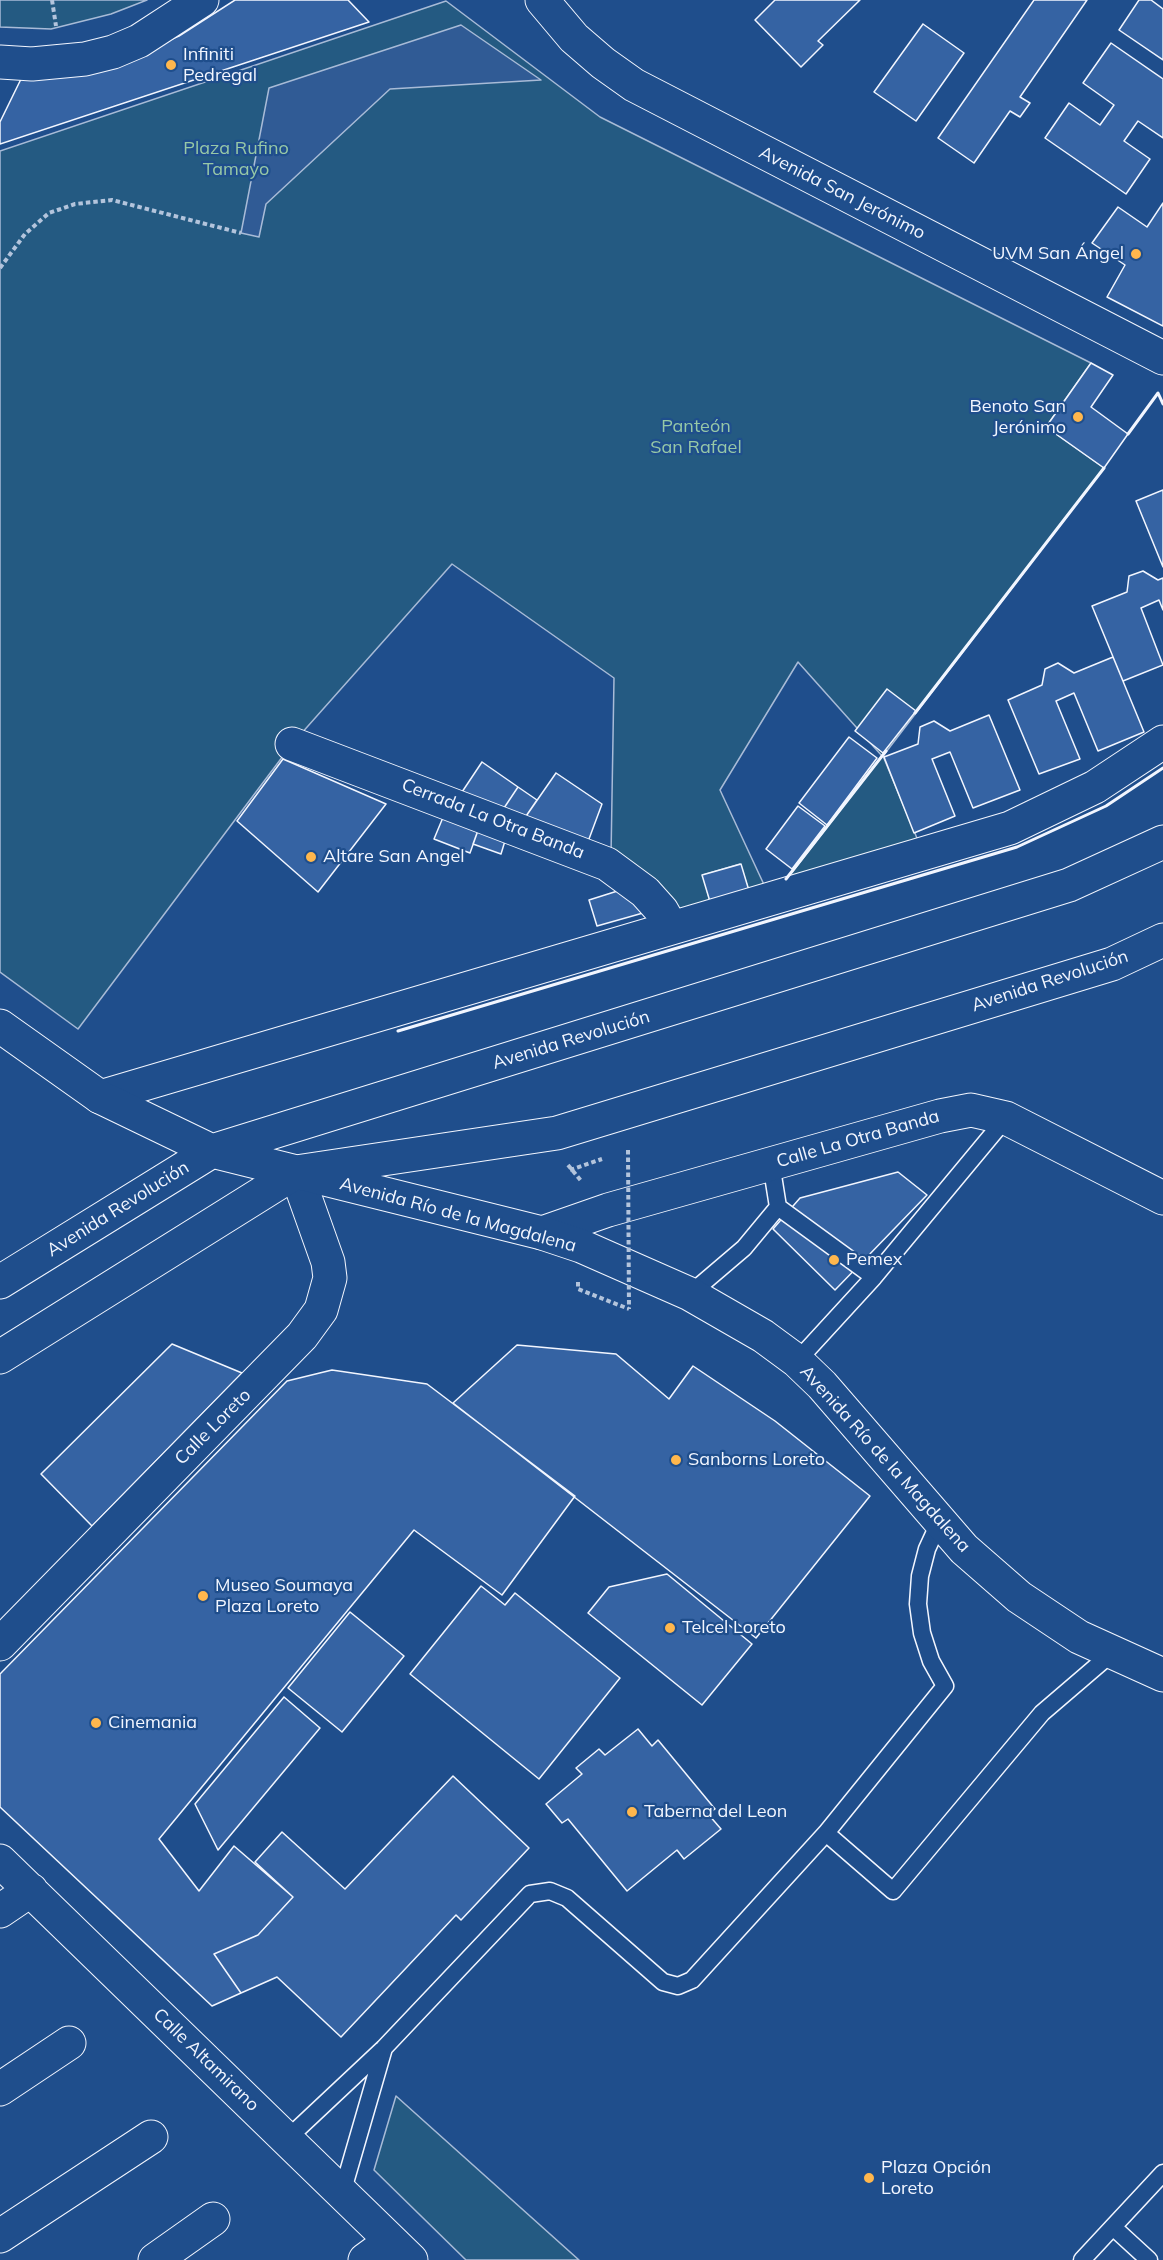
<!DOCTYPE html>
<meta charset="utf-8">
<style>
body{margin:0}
canvas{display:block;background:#1f4e8c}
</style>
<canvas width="1163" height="2260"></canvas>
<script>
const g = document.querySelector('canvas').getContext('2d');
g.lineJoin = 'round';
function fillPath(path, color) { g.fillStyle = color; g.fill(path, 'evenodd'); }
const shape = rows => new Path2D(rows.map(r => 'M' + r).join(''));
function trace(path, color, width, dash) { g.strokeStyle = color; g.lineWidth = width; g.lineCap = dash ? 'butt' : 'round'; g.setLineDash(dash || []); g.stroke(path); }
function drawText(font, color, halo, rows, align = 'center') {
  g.font = font + ' Mulish,sans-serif'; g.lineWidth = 4.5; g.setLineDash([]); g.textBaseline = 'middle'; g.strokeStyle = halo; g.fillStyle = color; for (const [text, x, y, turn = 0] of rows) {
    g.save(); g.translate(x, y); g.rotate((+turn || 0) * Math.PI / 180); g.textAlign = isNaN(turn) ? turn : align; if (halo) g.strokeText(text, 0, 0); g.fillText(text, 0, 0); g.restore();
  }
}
const green = shape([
 [0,0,147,0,111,14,51,29,0,27,0,0],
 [446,1,600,117,1091,363,1046,427,1104,468,883,756,919,843,783,884,882,756,798,662,720,790,766,889,750,894,740,864,703,875,711,905,678,915,611,856,614,678,452,564,292,744,78,1029,0,972,0,151,446,1],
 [396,2096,579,2260,466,2260,374,2170,396,2096]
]);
fillPath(green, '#245a82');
trace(green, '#a8bbd7', 1.5);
const parking = shape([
 [461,25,541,80,390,89,266,204,259,237,241,233,269,88,461,25]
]);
fillPath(parking, '#305b95');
trace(parking, '#a8bbd7', 1.5);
const building = shape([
 [235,0,348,0,369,22,0,144,0,122,22,77,130,57,179,36,235,0],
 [775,0,860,0,818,41,823,45,801,67,755,20,775,0],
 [1034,0,1087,0,1020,97,1030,103,1020,117,1010,111,974,163,938,138,1034,0],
 [1139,0,1151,0,1163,9,1163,60,1119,30,1139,0],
 [923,24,964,53,916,121,874,92,923,24],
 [1111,43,1163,79,1163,138,1138,121,1124,141,1150,159,1126,194,1045,138,1069,103,1100,125,1114,105,1083,83,1111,43],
 [1163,203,1163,326,1107,297,1125,265,1092,243,1118,207,1147,227,1163,203],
 [1091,363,1113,375,1091,407,1128,434,1104,468,1046,427,1091,363],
 [1163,490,1163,567,1136,501,1163,490],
 [1143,571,1158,580,1163,578,1163,610,1159,600,1141,608,1163,665,1123,681,1092,606,1127,592,1129,576,1143,571],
 [1113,657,1144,732,1098,751,1074,693,1056,701,1080,759,1039,774,1008,700,1042,685,1045,669,1058,663,1074,673,1113,657],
 [887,689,916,711,883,753,855,731,887,689],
 [989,715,1020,790,973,808,950,752,932,759,955,816,914,833,884,757,918,744,920,727,934,721,950,731,989,715],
 [849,737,877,758,827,825,799,803,849,737],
 [283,759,386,804,318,892,237,821,283,759],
 [482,762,518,787,500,814,458,798,482,762],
 [556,773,602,804,586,847,522,822,556,773],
 [518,787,537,800,522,822,500,814,518,787],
 [798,806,825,826,792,869,766,849,798,806],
 [444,815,481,822,470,853,434,839,444,815],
 [481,822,508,831,501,854,473,844,481,822],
 [741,864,750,894,711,905,702,875,741,864],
 [627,888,643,913,597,926,589,900,627,888],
 [898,1172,927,1195,835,1290,773,1229,800,1198,898,1172],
 [172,1344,242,1373,92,1526,41,1474,172,1344],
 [517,1345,616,1354,669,1399,693,1366,775,1421,870,1496,756,1638,453,1403,517,1345],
 [332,1370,427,1384,575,1496,502,1595,414,1530,159,1839,199,1891,234,1846,293,1897,258,1935,214,1954,241,1993,212,2006,0,1807,0,1674,287,1381,332,1370],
 [667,1574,752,1644,702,1705,588,1613,609,1587,667,1574],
 [481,1586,505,1605,515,1593,620,1678,539,1779,410,1674,481,1586],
 [350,1612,404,1656,342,1732,288,1688,350,1612],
 [284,1697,320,1728,218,1850,195,1804,284,1697],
 [638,1729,652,1746,658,1740,715,1809,708,1814,721,1829,684,1859,677,1850,627,1891,568,1819,562,1823,546,1804,582,1774,576,1768,599,1749,605,1755,638,1729],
 [453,1776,529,1848,461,1920,456,1915,341,2037,277,1977,241,1993,214,1954,258,1935,293,1897,255,1862,282,1832,345,1889,453,1776]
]);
fillPath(building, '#3563a3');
trace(building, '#f2f6ff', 1.5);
const lane = shape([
 [778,1207,874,1277,1006,1118],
 [690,1294,744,1248,778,1207,771,1163],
 [797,1361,874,1277],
 [826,1833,893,1891,1042,1713,1112,1653],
 [287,2139,384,2048,530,1894,550,1891,567,1898,663,1982,678,1986,692,1980,826,1833,945,1686,931,1661,922,1633,918,1604,920,1576,927,1549,939,1523],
 [342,2193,384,2048],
 [1113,2227,1149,2260],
 [1082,2260,1163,2173]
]);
const street = shape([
 [292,744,607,864,645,892,662,911,671,927],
 [100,1097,1010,828,1095,787,1163,742],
 [542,1233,608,1210,940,1116,971,1110,1006,1118,1163,1198],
 [0,1644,302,1336,321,1310,330,1278,328,1262,296,1172],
 [0,1861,411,2260],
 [0,1911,31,1890],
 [0,2089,69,2043],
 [0,2236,151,2137],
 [155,2260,213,2219],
 [365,2260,391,2241]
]);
const secondary = shape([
 [0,62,32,64,85,59,113,52,139,41,202,0]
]);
const primary = shape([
 [542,0,574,38,603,63,634,85,1163,358],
 [0,1026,100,1097,212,1151,542,1233,581,1246,690,1294,763,1336,797,1361,822,1385,964,1549,1019,1597,1079,1637,1163,1675],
 [0,1282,212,1151,1069,885,1163,842],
 [0,1357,296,1172,557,1133,1112,964,1163,940]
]);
trace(lane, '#f2f6ff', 19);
trace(street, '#f2f6ff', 35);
trace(secondary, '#f2f6ff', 35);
trace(primary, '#f2f6ff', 35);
trace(shape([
 [52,0,56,26],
 [0,268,25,234,49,213,75,204,112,200,241,233],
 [568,1165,582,1182],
 [570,1170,602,1159],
 [578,1282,578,1289,629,1309]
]), '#b3c4dc', 4, [4.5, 3]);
trace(lane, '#1f4e8c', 16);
trace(street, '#1f4e8c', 33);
trace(secondary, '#1f4e8c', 33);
trace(primary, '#1f4e8c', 33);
trace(shape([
 [628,1150,629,1309]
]), '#b3c4dc', 4, [4.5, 3]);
trace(shape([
 [1128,434,1158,393,1163,404],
 [915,713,1104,468],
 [786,879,886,751],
 [398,1031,1017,847,1106,806,1163,768]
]), '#f2f6ff', 3);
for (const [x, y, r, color] of [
 [171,65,6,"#ffb74d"],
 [1136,254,6,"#ffb74d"],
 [1078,417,6,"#ffb74d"],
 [311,857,6,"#ffb74d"],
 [834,1260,6,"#ffb74d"],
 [676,1460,6,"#ffb74d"],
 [203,1596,6,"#ffb74d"],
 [670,1628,6,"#ffb74d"],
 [96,1723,6,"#ffb74d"],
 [632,1812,6,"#ffb74d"],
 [869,2178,6,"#ffb74d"]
]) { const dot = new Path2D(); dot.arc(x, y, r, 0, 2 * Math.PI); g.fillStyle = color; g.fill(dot); trace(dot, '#1f4e8c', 2); }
drawText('18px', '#f2f6ff', '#1f4e8c', [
 ["Infiniti",183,55],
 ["Pedregal",183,76],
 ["UVM San Ángel",1124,254,"right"],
 ["Benoto San",1066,407,"right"],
 ["Jerónimo",1066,428,"right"],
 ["Altare San Angel",323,857],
 ["Pemex",846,1260],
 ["Sanborns Loreto",688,1460],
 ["Museo Soumaya",215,1586],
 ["Plaza Loreto",215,1607],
 ["Telcel Loreto",682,1628],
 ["Cinemania",108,1723],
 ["Taberna del Leon",644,1812],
 ["Plaza Opción",881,2168],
 ["Loreto",881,2189]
], 'left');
drawText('18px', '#97c8a6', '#1f4e8c', [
 ["Plaza Rufino",236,149],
 ["Tamayo",236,170],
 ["Panteón",696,427],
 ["San Rafael",696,448]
]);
drawText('18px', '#f2f6ff', '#1f4e8c', [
 ["Avenida San Jerónimo",842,193,27],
 ["Cerrada La Otra Banda",493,819,21],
 ["Avenida Revolución",1050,981,-18],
 ["Avenida Revolución",571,1040,-17],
 ["Calle La Otra Banda",858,1139,-16],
 ["Avenida Revolución",118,1209,-32],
 ["Avenida Río de la Magdalena",458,1215,15],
 ["Calle Loreto",213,1427,-45],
 ["Avenida Río de la Magdalena",885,1459,48],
 ["Calle Altamirano",206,2060,44]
]);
</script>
